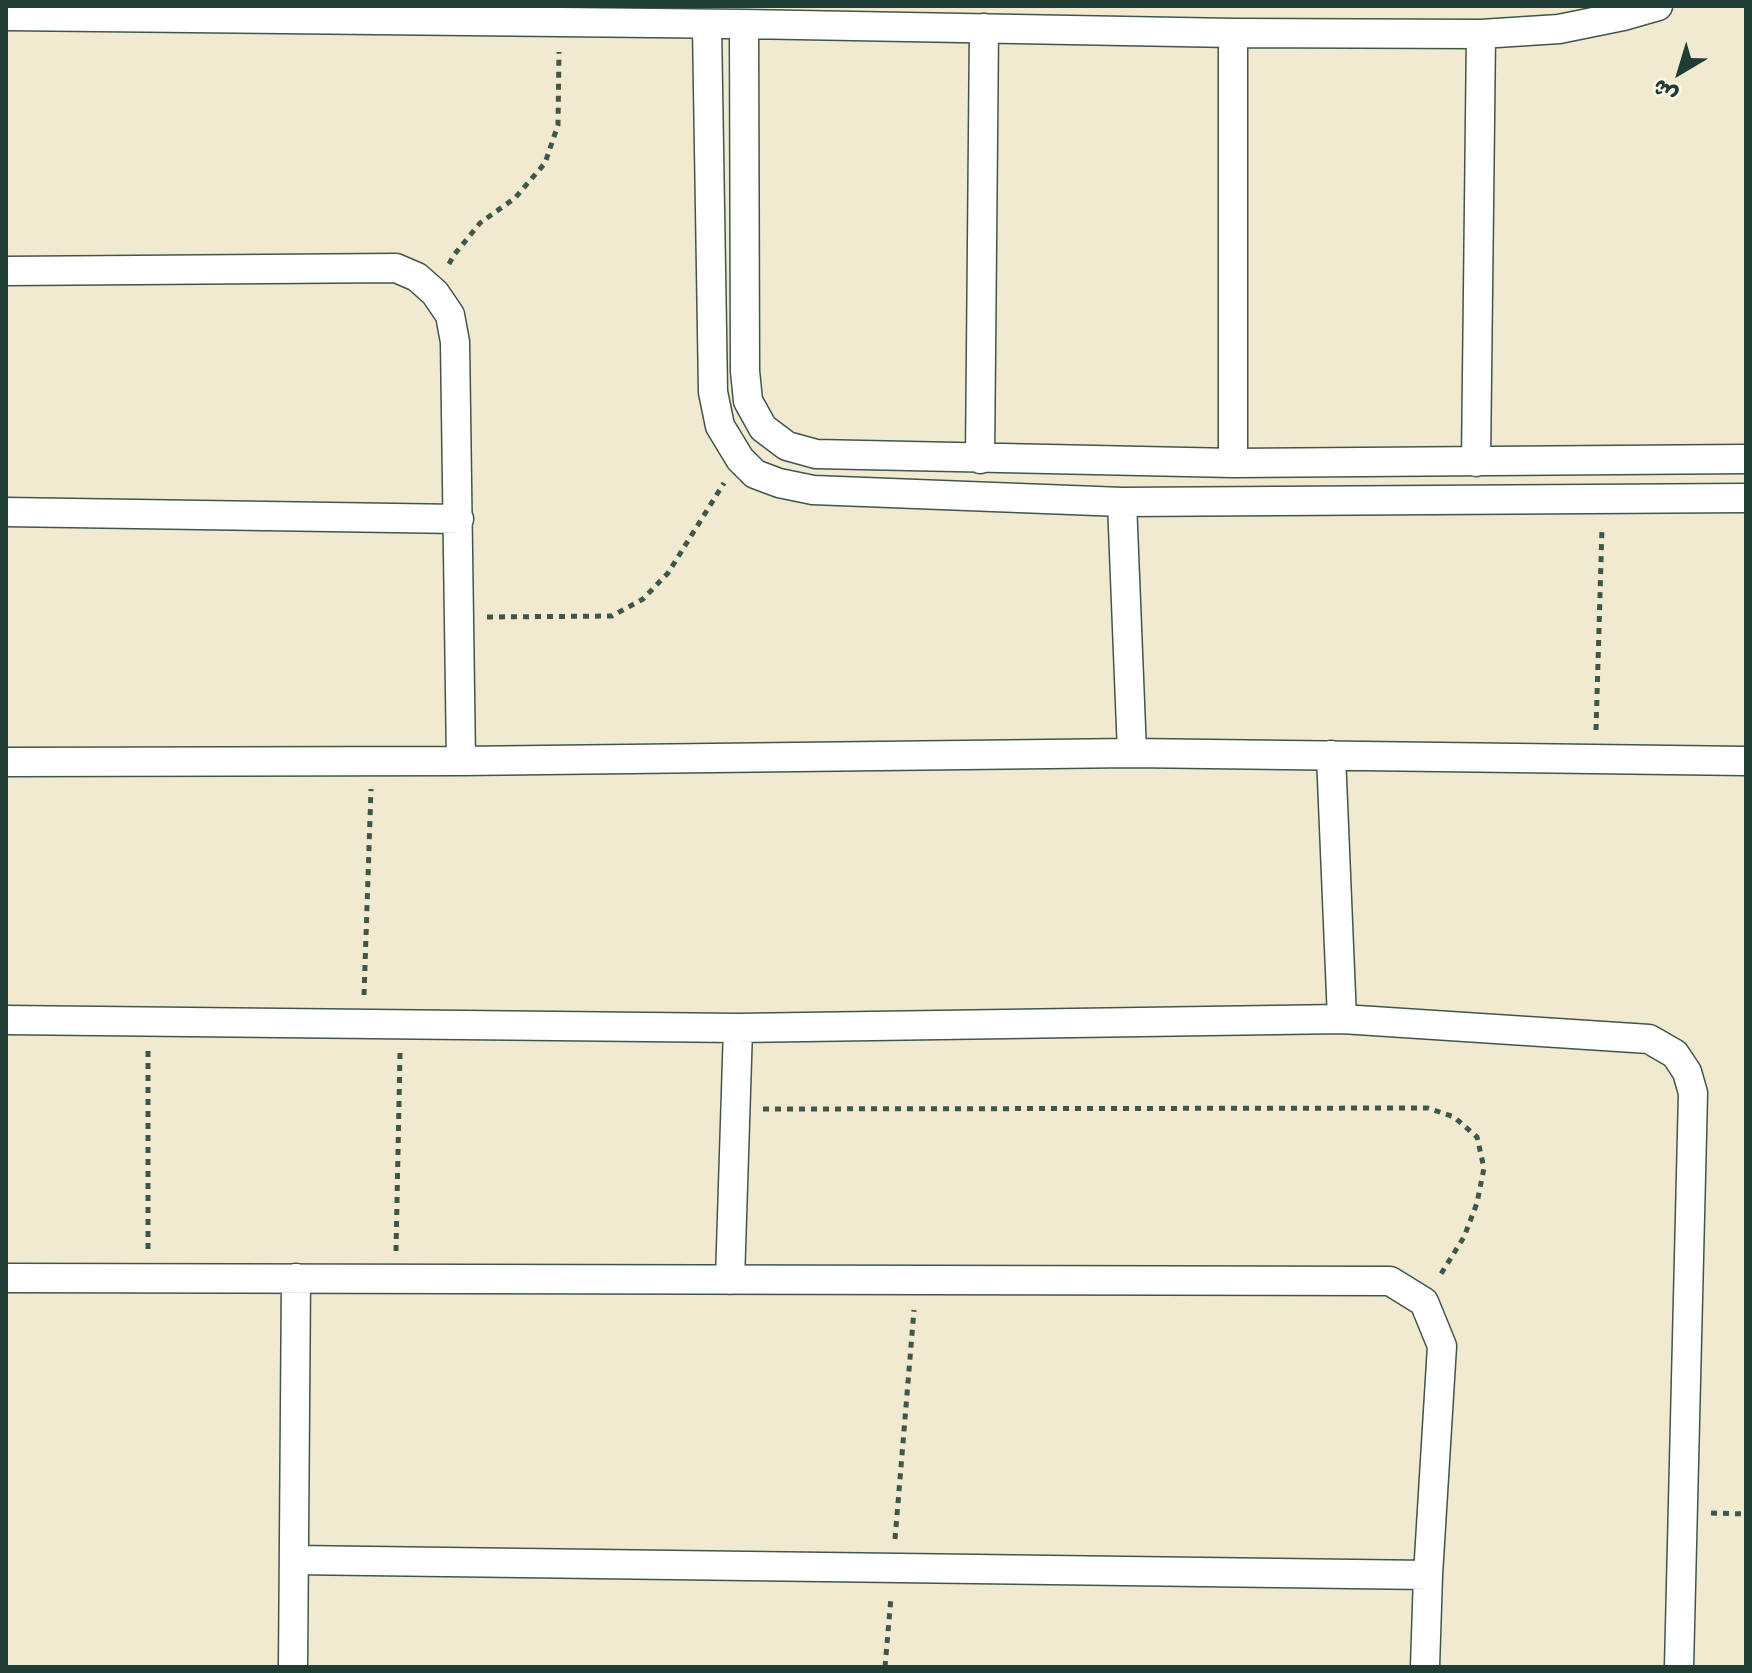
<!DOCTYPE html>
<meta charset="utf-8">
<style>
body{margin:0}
#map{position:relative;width:1752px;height:1673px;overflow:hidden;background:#f2ead0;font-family:Caveat,"Playpen Sans Arabic",sans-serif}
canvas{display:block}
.frame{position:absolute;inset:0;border:8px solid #1f3d34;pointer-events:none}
.north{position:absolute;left:1640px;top:32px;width:80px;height:80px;-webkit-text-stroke:6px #fcf5e5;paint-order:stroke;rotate:218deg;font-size:22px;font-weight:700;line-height:32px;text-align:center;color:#1f3d34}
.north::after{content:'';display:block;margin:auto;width:28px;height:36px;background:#1f3d34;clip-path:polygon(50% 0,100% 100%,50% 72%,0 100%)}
</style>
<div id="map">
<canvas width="1752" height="1673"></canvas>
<div class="frame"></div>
<div class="north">ش</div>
</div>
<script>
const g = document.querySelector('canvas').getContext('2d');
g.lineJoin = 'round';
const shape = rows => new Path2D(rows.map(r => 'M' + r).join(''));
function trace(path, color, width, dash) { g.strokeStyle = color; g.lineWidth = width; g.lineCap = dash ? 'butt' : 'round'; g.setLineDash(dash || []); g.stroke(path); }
const street = shape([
 [6,16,744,24,1233,33,1481,34,1559,29,1623,16,1658,6],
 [744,24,745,371,748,401,763,428,787,446,816,454,1233,463,1746,459],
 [707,26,713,392,720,426,740,459,755,474,779,483,813,490,1122,502,1746,498],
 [1233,33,1233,463],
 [6,271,396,268,417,277,435,293,450,315,455,342,461,761],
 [980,459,984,28],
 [1476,462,1481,34],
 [1122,502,1132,753],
 [6,512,459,519],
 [1331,755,1342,1019],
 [6,762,461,761,1132,753,1746,761],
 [6,1020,738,1028,1342,1019,1649,1039,1675,1054,1687,1072,1693,1093,1679,1667],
 [6,1278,1390,1281,1424,1302,1442,1346,1428,1575,1425,1667],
 [730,1280,738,1028],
 [294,1560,1428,1575],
 [293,1667,296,1278]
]);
trace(street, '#3f574b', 31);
trace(shape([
 [449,264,454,255,480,223,515,198,545,163,558,125,559,52],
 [487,617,612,616,643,599,668,573,724,483],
 [1596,730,1602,528],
 [364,995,371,789],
 [763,1109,1428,1108,1454,1117,1477,1137,1484,1168,1477,1203,1464,1237,1439,1277],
 [148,1249,148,1051],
 [396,1251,400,1053],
 [1711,1513,1746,1514],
 [895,1539,914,1310],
 [885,1667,891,1597]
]), '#3f574b', 5, [6, 6]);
trace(street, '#fff', 28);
</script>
